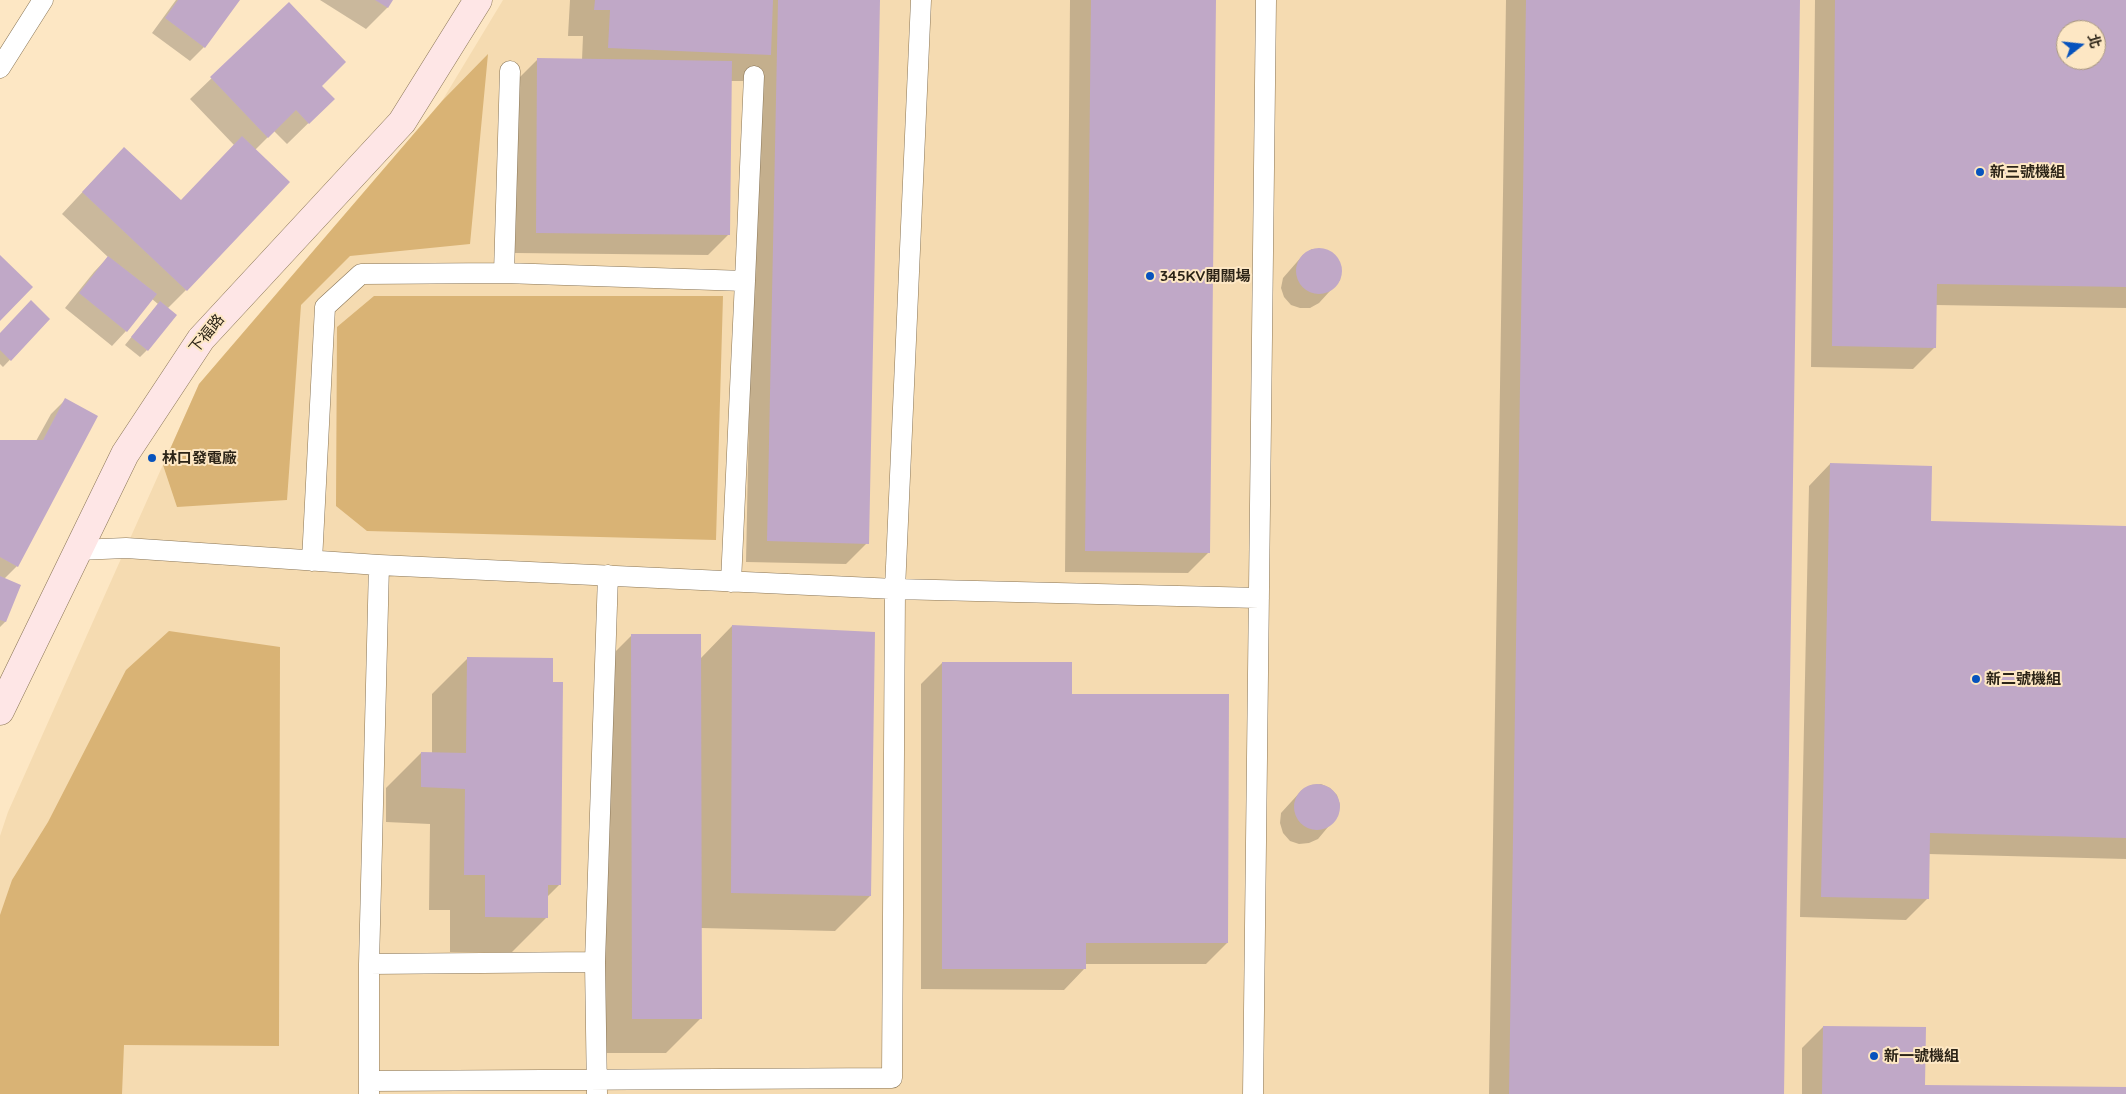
<!DOCTYPE html>
<meta charset="utf-8">
<style>
body{margin:0}
#map{position:relative;width:2126px;height:1094px;overflow:hidden;background:#fde7c4;font-family:Quicksand,"Noto Sans TC",sans-serif}
canvas{display:block}
.north{position:absolute;left:2056px;top:20px;width:50px;height:50px;box-sizing:border-box;background:#fde7c4;border:1px solid #a9997f;border-radius:50%;rotate:74deg;font-size:14px;font-weight:700;line-height:20px;text-align:center;color:#2c2417}
.north::after{content:'';display:block;margin:auto;width:18px;height:22px;background:#0753bd;clip-path:polygon(50% 0,100% 100%,50% 72%,0 100%)}
</style>
<div id="map">
<canvas width="2126" height="1094"></canvas>
<div class="north">北</div>
</div>
<script>
const g = document.querySelector('canvas').getContext('2d');
g.lineJoin = 'round';
function fillPath(path, color) { g.fillStyle = color; g.fill(path, 'evenodd'); }
const shape = rows => new Path2D(rows.map(r => 'M' + r).join(''));
function trace(path, color, width, dash) { g.strokeStyle = color; g.lineWidth = width; g.lineCap = dash ? 'butt' : 'round'; g.setLineDash(dash || []); g.stroke(path); }
function drawText(font, color, halo, rows, align = 'center') {
  g.font = font + ' Quicksand,"Noto Sans TC",sans-serif'; g.lineWidth = 4; g.setLineDash([]); g.textBaseline = 'middle'; g.strokeStyle = halo; g.fillStyle = color; for (const [text, x, y, turn = 0] of rows) {
    g.save(); g.translate(x, y); g.rotate((+turn || 0) * Math.PI / 180); g.textAlign = isNaN(turn) ? turn : align; if (halo) g.strokeText(text, 0, 0); g.fillText(text, 0, 0); g.restore();
  }
}
fillPath(shape([
 [503,0,2126,0,2126,1094,0,1094,0,836,8,812,199,384,442,101],
 [2066,30,2096,30,2096,60,2066,60]
]), '#f5dbb1');
fillPath(shape([
 [488,54,470,244,350,256,301,305,287,500,177,507,163,465,199,384,442,101],
 [374,296,723,296,716,540,367,531,336,506,337,327],
 [169,631,280,647,279,1046,124,1045,122,1094,0,1094,0,915,12,880,48,822,126,670]
]), '#d9b375');
fillPath(shape([
 [176,0,238,0,204,47,190,61,152,33],
 [320,0,392,0,387,8,366,29],
 [570,0,878,0,867,543,846,564,746,562,756,68,743,81,731,81,729,234,708,255,515,253,517,80,538,59,582,60,583,36,568,36],
 [1070,0,1214,0,1209,552,1188,573,1065,572],
 [1506,0,1799,0,1783,1094,1489,1094],
 [1815,0,2126,0,2126,308,1935,305,1935,347,1913,369,1811,367],
 [2066,30,2096,30,2096,60,2066,60],
 [289,4,321,86,333,99,287,144,274,131,255,150,186,290,167,309,147,350,140,357,125,345,158,304,152,299,126,331,112,346,65,308,94,272,108,257,62,214,103,170,180,202,234,145,190,99],
 [1312,249,1322,249,1332,253,1338,260,1341,270,1340,280,1319,303,1310,308,1300,308,1291,305,1284,297,1281,288,1283,278,1303,255],
 [49,319,3,367,0,364,0,334],
 [65,400,17,566,4,579,20,586,5,622,0,627,0,442,36,441,51,414],
 [1830,464,1930,522,2126,527,2126,859,1928,854,1927,899,1906,920,1800,917,1809,486],
 [732,626,870,896,835,931,701,928,701,1018,666,1053,597,1053,596,671,632,635,700,659],
 [468,658,560,884,547,897,547,917,512,952,450,952,450,910,429,910,430,824,386,822,386,788,421,753,432,753,432,694],
 [942,663,1071,695,1227,943,1206,964,1085,964,1085,968,1064,990,921,989,921,684],
 [1321,784,1330,788,1337,795,1340,805,1338,815,1318,839,1309,843,1299,844,1290,841,1283,833,1280,823,1281,813,1302,790,1311,785],
 [1823,1027,1924,1086,2126,1088,2126,1094,1802,1094,1802,1048]
]), '#0003');
fillPath(shape([
 [178,0,240,0,205,48,165,18],
 [375,0,393,0,388,8],
 [595,0,773,0,771,55,608,48,610,10,594,10],
 [778,0,880,0,869,544,767,541],
 [1091,0,1216,0,1210,553,1085,551],
 [1526,0,1800,0,1784,1094,1509,1094],
 [1835,0,2126,0,2126,287,1937,284,1936,348,1832,346],
 [2066,30,2096,30,2096,60,2066,60],
 [289,2,346,62,322,86,335,99,309,124,296,110,268,138,210,77],
 [537,58,732,61,730,235,536,233],
 [242,136,290,182,187,291,82,192,124,147,181,200],
 '1296 271a23 23 0 1 1 46 0a23 23 0 1 1-46 0Z',
 [0,255,33,287,0,321],
 [108,256,157,294,127,332,79,293],
 [31,300,50,319,11,361,0,350,0,333],
 [160,301,177,315,148,351,131,337],
 [65,398,98,416,18,567,0,557,0,440,43,440],
 [1830,463,1932,466,1931,521,2126,526,2126,838,1930,833,1929,899,1821,897],
 [0,576,21,585,6,622,0,620],
 [732,625,875,632,871,896,731,893],
 [631,634,701,634,702,1019,632,1019],
 [467,657,553,658,553,682,563,682,561,885,548,885,548,918,485,917,485,875,464,875,465,789,421,787,421,752,466,753],
 [942,662,1072,662,1072,694,1229,694,1228,943,1086,943,1086,969,942,969],
 '1294 807a23 23 0 1 1 46 0a23 23 0 1 1-46 0Z',
 [1823,1026,1926,1027,1925,1085,2126,1087,2126,1094,1822,1094]
]), '#c0a8c7');
const service = shape([
 [0,68,43,0],
 [504,273,510,71],
 [745,281,754,76],
 [78,550,126,548,379,565,895,589,1259,598],
 [312,561,325,307,361,274,504,273,745,281,731,582],
 [369,964,595,962],
 [369,1081,892,1078,895,589,921,0],
 [369,1093,369,964,379,565],
 [597,1094,595,962,608,575],
 [1253,1094,1266,0]
]);
const secondary = shape([
 [0,711,125,454,201,339,402,122,478,0]
]);
trace(service, '#897556', 21);
trace(secondary, '#897556', 29);
trace(service, '#fff', 20);
trace(secondary, '#fee6e6', 28);
for (const [x, y, r, color] of [
 [1980,172,5,"#0753bd"],
 [1150,276,5,"#0753bd"],
 [152,458,5,"#0753bd"],
 [1976,679,5,"#0753bd"],
 [1874,1056,5,"#0753bd"]
]) { const dot = new Path2D(); dot.arc(x, y, r, 0, 2 * Math.PI); g.fillStyle = color; g.fill(dot); trace(dot, '#fde7c4', 2); }
drawText('bold 15px', '#2c2417', '#fde7c4', [
 ["新三號機組",1990,172],
 ["345KV開關場",1160,276],
 ["林口發電廠",162,458],
 ["新二號機組",1986,679],
 ["新一號機組",1884,1056]
], 'left');
drawText('15px', '#2c2417', '#fde7c4', [
 ["下福路",207,334,-51]
]);
</script>
